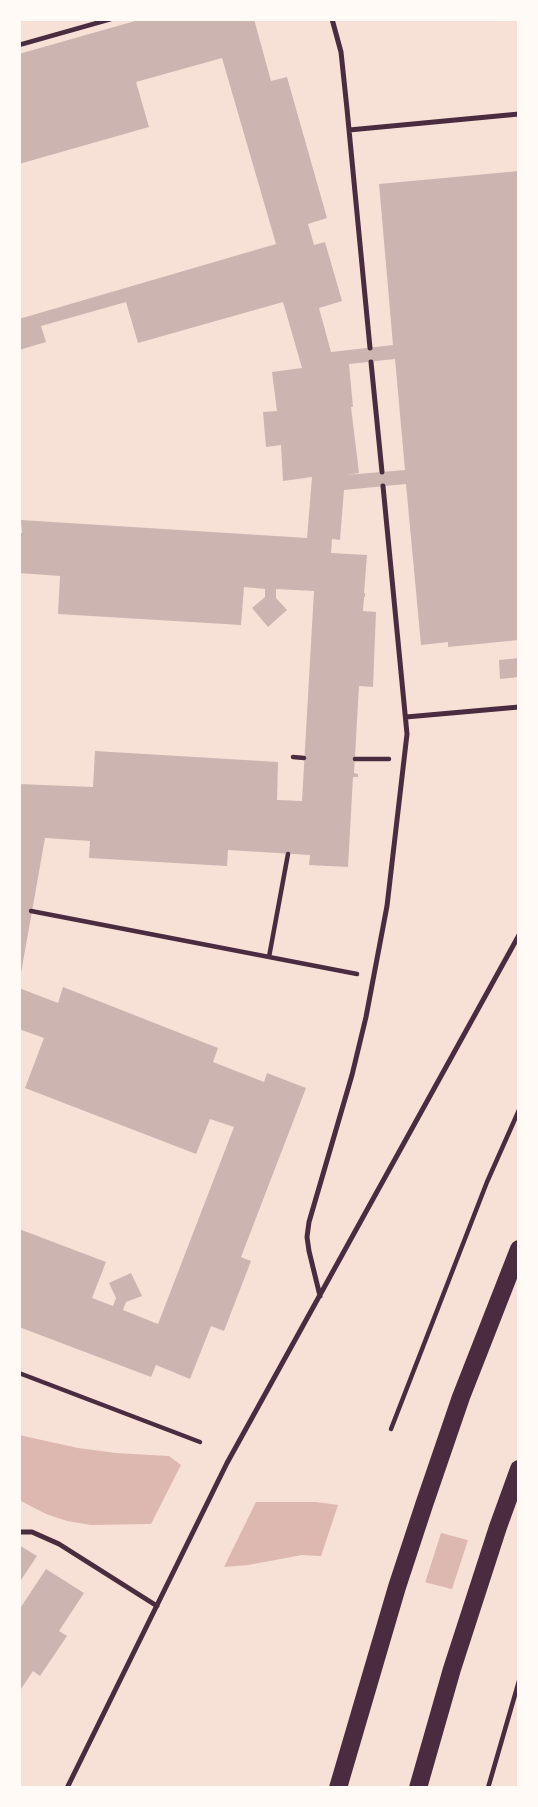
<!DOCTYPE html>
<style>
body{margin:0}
#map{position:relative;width:538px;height:1807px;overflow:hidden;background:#f7e1d7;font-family:Rubik,sans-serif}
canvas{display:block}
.frame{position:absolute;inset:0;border:21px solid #fffaf5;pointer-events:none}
</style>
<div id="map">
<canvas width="538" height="1807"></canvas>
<div class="frame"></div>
</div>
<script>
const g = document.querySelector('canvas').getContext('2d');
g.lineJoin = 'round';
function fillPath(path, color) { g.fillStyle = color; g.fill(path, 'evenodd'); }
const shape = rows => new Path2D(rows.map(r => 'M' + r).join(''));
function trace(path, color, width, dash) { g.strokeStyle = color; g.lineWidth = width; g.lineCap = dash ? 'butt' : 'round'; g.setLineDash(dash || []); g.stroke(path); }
fillPath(shape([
 [19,1435,78,1448,116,1453,169,1456,181,1465,151,1524,91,1525,67,1521,46,1514,19,1500],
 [256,1502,316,1502,338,1505,519,1554,519,1606,321,1556,302,1555,248,1565,224,1567]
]), '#dcb8b0');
fillPath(shape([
 [339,1502,442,1530,424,1586,320,1559],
 [469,1537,519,1551,519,1609,451,1592]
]), '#f7e1d7');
fillPath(shape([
 [142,19,254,19,271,81,287,77,327,218,308,224,314,245,325,242,342,301,319,308,331,352,393,345,379,184,519,171,519,640,448,647,448,642,421,645,406,484,344,490,340,540,332,539,331,553,367,555,364,593,365,593,365,597,364,597,363,611,376,612,373,687,359,686,354,773,358,774,358,777,353,777,348,867,309,865,310,855,228,850,227,866,89,858,90,841,45,838,21,973,19,972,19,784,93,787,95,751,278,762,277,800,302,801,314,591,276,589,276,598,287,610,268,627,252,608,265,597,265,589,244,587,241,625,58,614,60,576,19,573,19,533,22,533,21,520,307,538,312,477,283,481,281,445,266,447,263,412,277,411,272,372,302,368,283,302,138,343,126,302,41,326,46,342,19,350,19,319,276,244,222,58,136,82,149,127,19,164,19,54],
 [395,359,405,470,346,475,359,473,351,407,353,407,349,364],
 [519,658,519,677,500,679,499,660],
 [63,987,218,1048,213,1062,264,1082,267,1073,306,1088,241,1257,251,1261,224,1331,211,1326,190,1379,156,1365,151,1377,19,1327,19,1229,106,1262,92,1298,113,1306,116,1298,109,1283,131,1273,142,1296,126,1302,123,1310,158,1324,234,1127,210,1119,196,1154,25,1088,44,1038,19,1029,19,988,58,1003],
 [19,1545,37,1556,19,1583],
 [46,1569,84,1593,59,1631,67,1636,40,1676,33,1671,19,1692,19,1605,21,1607]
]), '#ccb4b1');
trace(shape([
 [19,45,111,19],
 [293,757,304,758],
 [355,759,389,759],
 [31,911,357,974],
 [269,957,288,854],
 [19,1373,200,1442],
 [391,1429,487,1182,519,1110],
 [488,1788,519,1681]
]), '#4a2c40', 4.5);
trace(shape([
 [332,19,341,52,347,109,370,348],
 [349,130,519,114],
 [371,362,382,472],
 [406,717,519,707],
 [320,1296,309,1251,307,1237,309,1222,352,1075,366,1017,387,906,407,734,383,486],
 [19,1532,32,1532,59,1544,157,1606],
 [67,1788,227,1463,519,935]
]), '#4a2c40', 5);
trace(shape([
 [338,1788,397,1587,424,1505,461,1397,519,1249],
 [418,1788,452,1669,498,1527,519,1469]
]), '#4a2c40', 18);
</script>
